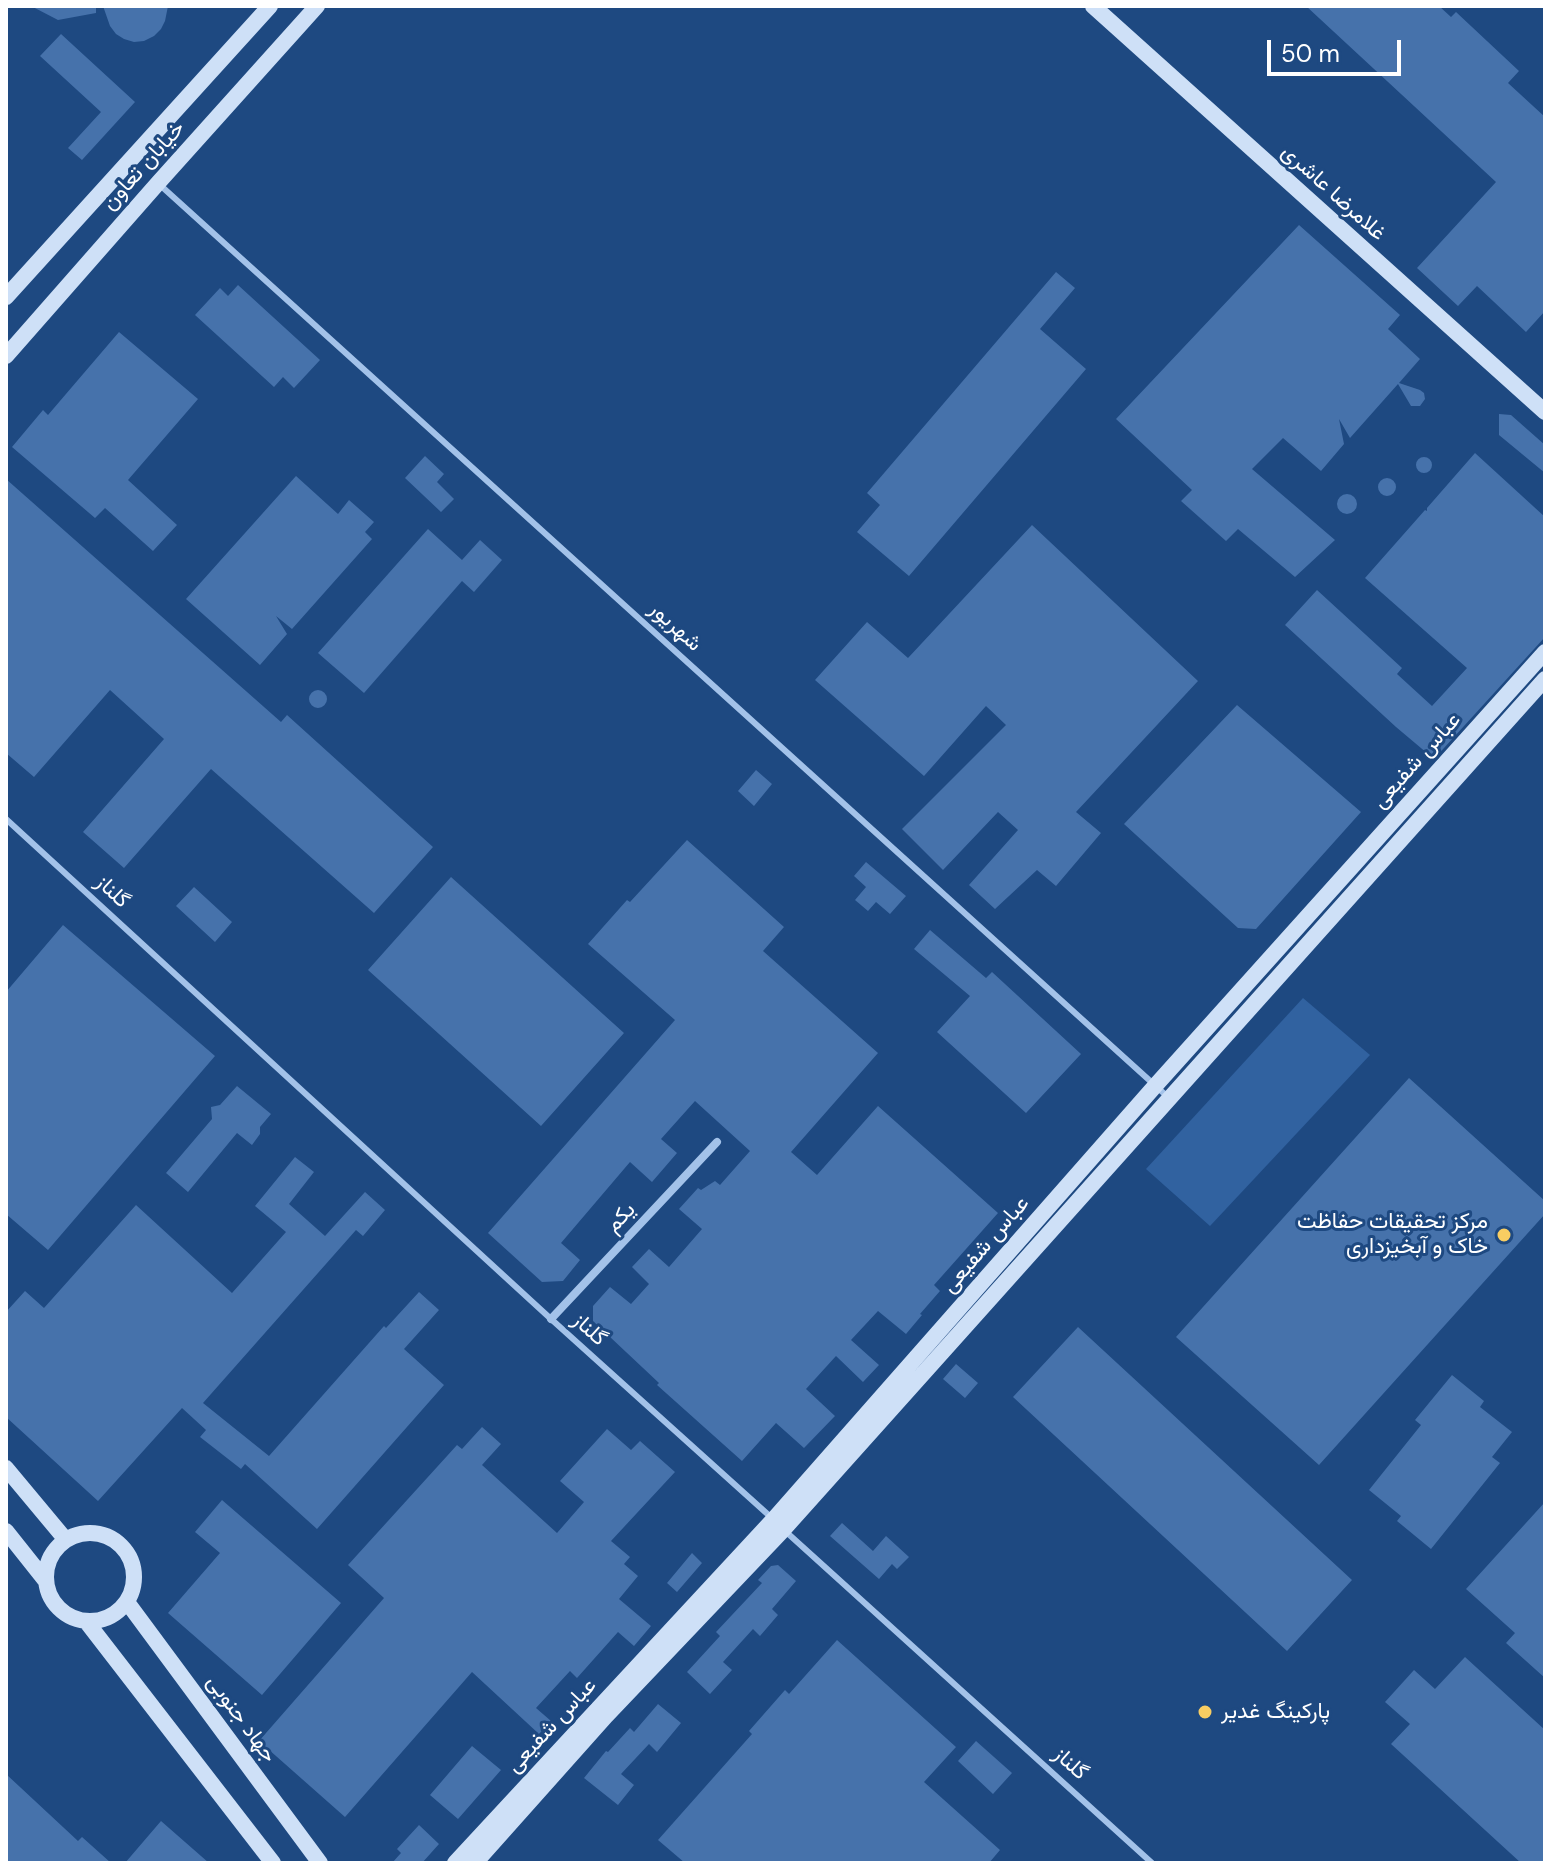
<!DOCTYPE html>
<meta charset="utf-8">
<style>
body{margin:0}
#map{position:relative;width:1551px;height:1869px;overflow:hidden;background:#1e4981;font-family:"DM Sans",sans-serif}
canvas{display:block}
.frame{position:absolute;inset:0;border:8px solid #fff;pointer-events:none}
.scale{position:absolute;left:1267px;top:40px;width:134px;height:36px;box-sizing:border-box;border:4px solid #fff;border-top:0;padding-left:10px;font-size:24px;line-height:28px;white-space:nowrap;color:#fff;-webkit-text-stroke:6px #1e4981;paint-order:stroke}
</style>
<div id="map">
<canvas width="1551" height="1869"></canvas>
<div class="frame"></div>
<div class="scale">50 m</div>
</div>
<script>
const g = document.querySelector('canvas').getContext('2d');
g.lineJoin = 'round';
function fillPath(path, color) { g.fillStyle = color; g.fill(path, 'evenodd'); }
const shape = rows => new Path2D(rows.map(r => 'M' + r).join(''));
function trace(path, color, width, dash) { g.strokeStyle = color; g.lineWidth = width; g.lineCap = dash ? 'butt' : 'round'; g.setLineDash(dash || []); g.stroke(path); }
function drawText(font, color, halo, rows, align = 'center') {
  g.font = font + ' "DM Sans",Vazirmatn,sans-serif'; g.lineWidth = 6; g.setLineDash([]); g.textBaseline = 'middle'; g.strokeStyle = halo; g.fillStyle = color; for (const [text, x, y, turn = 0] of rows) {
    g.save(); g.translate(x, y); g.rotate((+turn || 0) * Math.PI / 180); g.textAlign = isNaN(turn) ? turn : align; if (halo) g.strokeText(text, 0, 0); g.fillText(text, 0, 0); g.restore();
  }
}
fillPath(shape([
 [1303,998,1370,1055,1210,1226,1146,1169]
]), '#3162a0');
fillPath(shape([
 [31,6,96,6,96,13,58,20],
 [103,6,168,6,165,21,161,29,154,36,144,41,134,42,124,39,116,34,110,26],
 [1306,6,1439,6,1451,17,1456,12,1519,71,1508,83,1545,117,1545,311,1526,332,1477,286,1458,306,1417,268,1496,182],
 [61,34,135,102,82,160,68,148,101,112,40,56],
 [1299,225,1400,315,1388,329,1420,359,1399,383,1420,390,1424,393,1425,399,1420,406,1411,406,1398,384,1350,438,1339,419,1344,444,1321,471,1283,438,1252,469,1335,540,1295,577,1238,529,1226,541,1181,501,1192,490,1116,419],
 [1056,272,1075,288,1040,329,1086,369,909,576,857,532,880,505,867,493],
 [238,285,320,360,294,388,283,377,274,387,195,315,220,288,228,296],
 [119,332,198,399,128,480,177,525,153,551,105,508,95,518,12,447,43,410,48,415],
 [1499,414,1511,415,1545,445,1545,473,1499,435],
 [1475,453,1545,517,1545,637,1434,759,1396,727,1285,625,1317,590,1402,668,1397,674,1432,706,1467,668,1365,578,1425,510,1427,511,1427,508],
 [425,456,444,474,437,482,454,499,441,512,405,478],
 '1416 465a8 8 0 1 1 16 0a8 8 0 1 1-16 0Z',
 [296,476,338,514,349,500,374,522,365,532,372,539,292,629,276,616,287,634,260,665,186,599],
 '1378 487a9 9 0 1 1 18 0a9 9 0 1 1-18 0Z',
 [6,479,281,722,287,715,433,847,374,913,211,769,124,868,83,832,164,739,110,690,34,777,6,753],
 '1337 504a10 10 0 1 1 20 0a10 10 0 1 1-20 0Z',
 [1032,525,1198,681,1076,812,1101,833,1056,886,1037,870,995,909,969,885,1018,830,998,812,943,870,902,829,1006,725,986,706,924,776,815,680,867,622,908,658],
 [428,529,462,560,480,540,502,560,474,592,462,581,364,693,318,653],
 '309 699a9 9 0 1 1 18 0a9 9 0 1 1-18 0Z',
 [1237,705,1361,812,1256,929,1238,928,1124,824],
 [756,770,772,784,754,806,738,791],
 [687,840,784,927,763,951,878,1053,791,1152,817,1175,878,1106,998,1213,934,1285,940,1291,920,1314,922,1315,906,1334,878,1311,851,1340,879,1365,863,1382,836,1356,806,1389,835,1416,804,1448,776,1423,742,1461,657,1385,659,1383,593,1321,593,1306,610,1287,631,1304,649,1284,632,1267,649,1249,669,1267,702,1229,679,1209,698,1188,701,1190,715,1181,720,1185,750,1151,695,1101,661,1139,677,1153,652,1182,630,1162,561,1243,580,1260,563,1281,542,1282,488,1233,675,1020,588,944,627,900,630,902],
 [866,862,906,896,890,914,876,902,868,911,855,900,866,887,854,876],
 [451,877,624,1033,541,1126,368,970],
 [194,887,232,922,215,942,176,906],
 [63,925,215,1056,48,1250,6,1214,6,992],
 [930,930,986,978,992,972,1081,1054,1026,1113,937,1032,970,996,914,949],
 [1409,1078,1545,1201,1545,1214,1319,1465,1176,1337],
 [237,1086,271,1114,260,1127,260,1134,252,1145,237,1133,188,1192,166,1173,212,1119,211,1107,220,1105],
 [295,1157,314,1172,289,1204,325,1236,365,1192,385,1210,363,1236,356,1230,203,1403,269,1456,384,1326,386,1328,419,1292,439,1310,404,1349,444,1385,317,1529,245,1464,241,1469,200,1437,206,1430,182,1408,98,1501,6,1417,6,1312,25,1291,44,1308,136,1205,232,1293,286,1232,255,1206],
 [1078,1327,1352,1580,1287,1651,1013,1397],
 [956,1364,978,1383,965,1398,943,1379],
 [1452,1375,1484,1401,1480,1407,1512,1432,1492,1457,1500,1463,1431,1549,1397,1521,1401,1516,1369,1490,1421,1425,1415,1420],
 [482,1427,501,1444,482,1465,557,1533,584,1502,560,1481,607,1429,631,1450,640,1441,675,1472,611,1541,630,1557,624,1564,638,1576,619,1599,651,1626,634,1646,618,1632,577,1678,570,1671,536,1708,551,1721,539,1734,472,1672,345,1817,259,1741,384,1598,348,1565,457,1445,462,1449],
 [222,1500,341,1603,262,1695,168,1613,220,1553,195,1532],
 [1545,1502,1545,1678,1506,1643,1515,1633,1466,1589],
 [842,1523,873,1551,886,1536,909,1557,897,1569,892,1564,879,1579,830,1536],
 [692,1553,702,1563,677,1592,667,1583],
 [778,1565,796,1581,772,1609,778,1615,760,1636,753,1629,723,1662,732,1670,710,1694,687,1672,720,1636,716,1632,762,1583,758,1580,771,1566],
 [837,1640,956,1747,924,1782,1000,1850,989,1863,685,1863,658,1840,752,1734,749,1731,785,1690,789,1694],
 [1465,1657,1545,1730,1545,1863,1521,1863,1391,1744,1410,1724,1385,1702,1414,1670,1435,1689],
 [658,1704,681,1723,657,1752,649,1744,621,1774,634,1785,618,1805,584,1778,606,1751,608,1752,630,1728,634,1732],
 [976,1741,1012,1773,993,1794,958,1761],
 [472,1746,501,1770,458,1819,430,1795],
 [6,1774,78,1841,82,1837,111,1863,6,1863],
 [161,1821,209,1863,125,1863],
 [419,1825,439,1844,422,1863,392,1863,401,1853,397,1849]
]), '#4672ab');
trace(shape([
 [160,185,1169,1098],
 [6,819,551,1319,773,1519],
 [784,1530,1152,1863]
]), '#a3c2e9', 6);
trace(shape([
 [551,1319,717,1142]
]), '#a3c2e9', 8);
trace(shape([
 [1093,6,1545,412],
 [6,297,270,6],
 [6,356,158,183,317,6],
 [6,1468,66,1540],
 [6,1531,45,1580],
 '46 1577a44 44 0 1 1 88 0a44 44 0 1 1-88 0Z',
 [127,1602,320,1863],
 [86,1621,273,1863],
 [455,1863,773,1520,1155,1086,1545,652],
 [475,1863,606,1716,784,1529,1545,679]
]), '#cee0f7', 16);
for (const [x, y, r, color] of [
 [1504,1235,8,"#f8cd62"],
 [1205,1712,8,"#f8cd62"]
]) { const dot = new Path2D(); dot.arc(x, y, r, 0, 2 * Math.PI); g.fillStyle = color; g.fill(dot); trace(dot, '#1e4981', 3); }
drawText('22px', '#fff', '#1e4981', [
 ["خیابان تعاون",144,166,-48],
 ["غلامرضا عاشری",1333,193,42],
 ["شهریور",675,627,42],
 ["عباس شفیعی",1417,761,-48],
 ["گلناز",112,892,43],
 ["یکم",621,1218,-47],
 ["عباس شفیعی",986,1245,-49],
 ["گلناز",589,1330,42],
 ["جهاد جنوبی",241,1719,54],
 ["عباس شفیعی",552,1726,-47],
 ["گلناز",1070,1764,42]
]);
drawText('22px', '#fff', '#1e4981', [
 ["مرکز تحقیقات حفاظت",1488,1222],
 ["خاک و آبخیزداری",1488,1247],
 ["پارکینگ غدیر",1221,1712,"left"]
], 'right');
</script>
